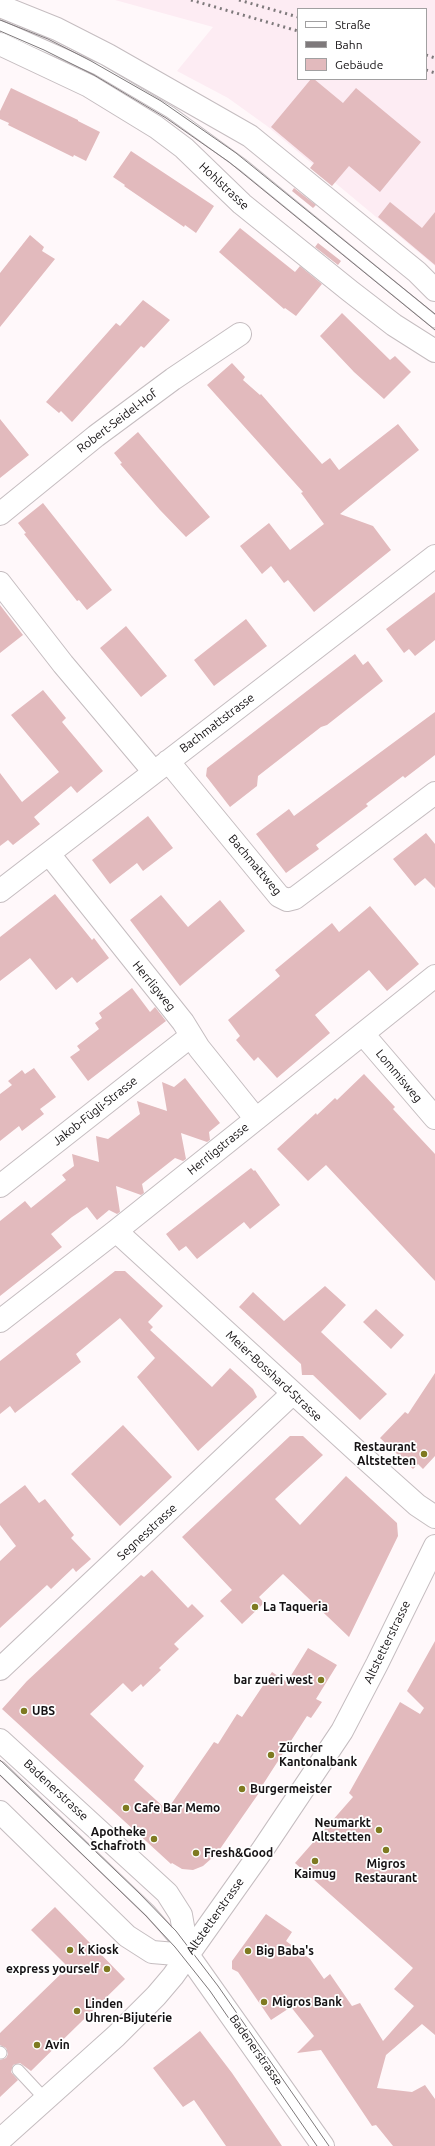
<!DOCTYPE html>
<meta charset="utf-8">
<style>
body{margin:0}
#map{position:relative;width:435px;height:2146px;overflow:hidden;background:#fff8fa;font-family:Ubuntu,sans-serif}
canvas{display:block}
.legend{position:absolute;left:297px;top:8px;width:130px;height:72px;box-sizing:border-box;background:#fff;border:1px solid #a1a0a1;margin:0;padding:5px 7px;list-style:none;font-size:12px;color:#151214}
.legend li{display:flex;align-items:center;gap:8px;height:20px}
.legend b{width:20px;border:1px solid #a1a0a1}
</style>
<div id="map">
<canvas width="435" height="2146"></canvas>
<ul class="legend">
<li><b style="height:5px;background:#fff"></b>Straße</li>
<li><b style="height:5px;background:#7e797b"></b>Bahn</li>
<li><b style="height:11px;background:#e2babd"></b>Gebäude</li>
</ul>
</div>
<script>
const g = document.querySelector('canvas').getContext('2d');
g.lineJoin = 'round';
function fillPath(path, color) { g.fillStyle = color; g.fill(path, 'evenodd'); }
const shape = rows => new Path2D(rows.map(r => 'M' + r).join(''));
function trace(path, color, width, dash) { g.strokeStyle = color; g.lineWidth = width; g.lineCap = dash ? 'butt' : 'round'; g.setLineDash(dash || []); g.stroke(path); }
function drawText(font, color, halo, rows, align = 'center') {
  g.font = font + ' Ubuntu,sans-serif'; g.lineWidth = 3.5; g.setLineDash([]); g.textBaseline = 'middle'; g.strokeStyle = halo; g.fillStyle = color; for (const [text, x, y, turn = 0] of rows) {
    g.save(); g.translate(x, y); g.rotate((+turn || 0) * Math.PI / 180); g.textAlign = isNaN(turn) ? turn : align; if (halo) g.strokeText(text, 0, 0); g.fillText(text, 0, 0); g.restore();
  }
}
fillPath(shape([
 [115,0,435,0,435,266,267,126,228,98,177,71,213,27],
 [298,9,426,9,426,79,298,79]
]), '#fdecf3');
fillPath(shape([
 [311,79,314,79,343,103,356,88,421,142,380,192,349,166,332,186,310,168,314,163,271,127],
 [11,88,78,120,78,121,100,132,86,161,74,155,73,157,8,125,9,123,0,119,0,111],
 [131,151,214,206,196,233,185,225,184,227,124,186,125,185,113,177],
 [294,188,316,205,313,208,292,191],
 [390,202,422,228,435,212,435,265,378,217],
 [240,228,295,272,300,266,322,284,296,316,285,308,284,309,219,252],
 [30,235,44,247,42,251,55,259,0,327,0,273],
 [318,243,341,261,338,265,315,247],
 [143,300,170,320,144,348,141,346,72,422,61,411,59,413,46,402,116,323,120,326],
 [342,313,390,360,395,356,411,372,384,399,354,372,320,336],
 [232,363,245,377,243,380,260,395,261,394,322,464,330,458,339,470,398,424,419,450,340,514,373,526,391,550,314,612,288,580,284,583,271,566,262,574,240,546,269,523,290,550,324,524,301,493,303,492,207,385],
 [0,419,29,455,0,478],
 [138,432,210,517,186,537,160,510,120,464,122,463,114,453],
 [43,503,112,590,87,610,79,600,77,601,24,534,26,533,18,523],
 [435,592,435,640,415,656,409,649,404,653,386,629],
 [0,605,23,635,0,653],
 [246,619,267,646,214,686,194,660],
 [126,626,167,676,141,697,100,648],
 [355,654,363,665,368,661,383,681,327,725,321,727,258,776,257,786,230,807,206,776,207,768],
 [43,690,66,718,62,722,103,771,77,793,71,786,34,817,40,824,13,845,8,840,0,846,0,773,22,802,59,772,11,715],
 [435,712,435,755,405,778,403,776,366,804,368,806,316,845,319,849,286,873,256,834,289,809,294,816],
 [148,816,173,848,143,871,137,863,110,884,92,860],
 [426,833,435,844,435,888,425,878,415,886,393,859],
 [55,894,92,940,94,938,109,958,77,983,72,977,56,990,30,958,0,981,0,937],
 [161,895,188,927,220,900,245,931,180,986,130,920],
 [370,906,419,964,387,991,369,970,315,1015,330,1033,277,1078,258,1057,254,1061,236,1040,240,1036,228,1020,280,976,275,970,332,923,339,932],
 [132,988,150,1012,155,1007,166,1021,88,1081,70,1057,80,1050,77,1046,99,1029,95,1023,102,1018,99,1013],
 [34,1068,56,1097,40,1109,44,1114,22,1131,19,1126,0,1141,0,1094,12,1085,8,1081,22,1070,25,1074],
 [364,1074,395,1107,393,1109,435,1154,435,1281,326,1165,308,1181,277,1149,316,1113,317,1115,335,1098,337,1100],
 [185,1078,220,1123,209,1132,210,1140,207,1142,181,1133,186,1159,183,1161,175,1158,142,1184,144,1193,141,1195,116,1186,120,1212,117,1214,109,1210,97,1220,87,1207,72,1217,51,1234,62,1247,0,1296,0,1221,25,1201,31,1208,66,1180,62,1175,74,1166,72,1154,99,1162,96,1136,108,1139,140,1114,137,1101,167,1111,162,1082,174,1087],
 [251,1168,254,1171,255,1170,280,1205,250,1229,244,1222,197,1259,186,1246,179,1251,166,1234],
 [115,1271,125,1271,163,1306,148,1322,153,1327,150,1330,212,1387,230,1368,253,1389,257,1397,198,1451,137,1377,155,1358,120,1318,76,1354,81,1362,15,1413,10,1406,0,1414,0,1361],
 [325,1286,346,1305,321,1332,387,1394,360,1420,313,1375,302,1375,301,1364,239,1307,253,1292,284,1321],
 [376,1309,404,1335,391,1349,363,1322],
 [435,1373,435,1456,423,1469,418,1464,413,1469,380,1438,405,1412,408,1414],
 [123,1425,172,1477,120,1526,71,1474],
 [290,1436,303,1436,323,1455,275,1499,300,1525,346,1476,397,1523,398,1536,349,1637,283,1574,259,1597,264,1603,242,1624,220,1601,232,1590,182,1537],
 [25,1485,39,1503,45,1499,74,1535,71,1538,91,1559,76,1572,73,1568,51,1589,47,1585,0,1628,0,1561,16,1546,0,1525,0,1504],
 [152,1570,188,1608,192,1604,204,1616,174,1644,179,1649,159,1668,161,1670,143,1687,141,1684,132,1692,123,1683,90,1714,144,1766,134,1780,167,1810,214,1742,218,1744,237,1714,242,1717,272,1672,287,1682,308,1648,337,1665,316,1699,322,1702,311,1718,307,1716,260,1789,261,1790,213,1859,212,1858,203,1866,193,1870,182,1869,172,1863,171,1864,2,1709,27,1681,141,1575,144,1577],
 [435,1641,435,2035,422,2024,386,2055,377,2088,412,2092,425,2085,435,2099,435,2146,393,2146,376,2125,372,2126,321,2050,297,2053,314,2036,291,2007,271,2020,238,1972,232,1969,232,1961,266,1914,292,1932,286,1941,310,1959,324,1979,330,1974,352,2006,360,2003,383,2041,414,2006,394,1989,413,1968,295,1863,353,1797,349,1793,400,1702,420,1714,424,1708,407,1691],
 [55,1907,125,1979,31,2071,20,2063,13,2065,11,2072,18,2080,0,2097,0,2060,6,2058,8,2054,6,2048,0,2045,0,2033,68,1967,31,1930],
 [200,2031,232,2073,282,2146,226,2146,194,2100,183,2107,153,2068]
]), '#e2babd');
const lane = shape([
 [0,26,97,69,170,112,243,165,435,322],
 [0,1767,150,1911,184,1950],
 [0,2052,1,2053],
 [18,2070,46,2100]
]);
const street = shape([
 [0,514,96,436,173,379,240,334],
 [0,583,63,664,154,772],
 [168,761,279,896,287,900,295,898,435,793],
 [49,854,183,1022,199,1048,256,1119],
 [0,891,435,556],
 [363,1034,435,1118],
 [0,1186,191,1036],
 [116,1231,360,1454,417,1505,435,1517],
 [0,1321,116,1231,435,976],
 [0,1669,293,1393]
]);
const secondary = shape([
 [0,6,57,29,108,55,250,136,417,272,435,290],
 [0,44,89,86,156,127,184,148,242,204,350,291,394,325,435,351],
 [0,1740,167,1893,181,1915,188,1955,323,2146],
 [0,1812,127,1936,152,1952,188,1955],
 [0,2140,116,2036,156,1996,173,1976,263,1849,342,1731,377,1664,435,1546]
]);
trace(lane, '#c5bdc0', 13);
trace(street, '#c5bdc0', 24);
trace(secondary, '#c5bdc0', 24);
trace(lane, '#fff', 11);
trace(street, '#fff', 22);
trace(secondary, '#fff', 22);
trace(shape([
 [0,20,48,39,91,61,161,101,236,153,435,314],
 [0,31,44,50,94,75,166,118,229,162,435,330],
 [0,1760,139,1893,176,1931,218,1986,329,2146],
 [0,1775,146,1916,175,1947,210,1991,317,2146]
]), '#7e797b', 1);
trace(shape([
 [191,0,298,31],
 [239,0,298,17],
 [426,55,435,58],
 [426,70,435,73]
]), '#7e797b', 3, [2, 4]);
for (const [x, y, r, color] of [
 [424,1454,4,"#7e7a21"],
 [255,1607,4,"#7e7a21"],
 [321,1680,4,"#7e7a21"],
 [24,1711,4,"#7e7a21"],
 [271,1755,4,"#7e7a21"],
 [242,1789,4,"#7e7a21"],
 [126,1808,4,"#7e7a21"],
 [379,1830,4,"#7e7a21"],
 [154,1839,4,"#7e7a21"],
 [386,1850,4,"#7e7a21"],
 [196,1853,4,"#7e7a21"],
 [315,1861,4,"#7e7a21"],
 [70,1950,4,"#7e7a21"],
 [248,1951,4,"#7e7a21"],
 [107,1969,4,"#7e7a21"],
 [264,2002,4,"#7e7a21"],
 [77,2011,4,"#7e7a21"],
 [37,2045,4,"#7e7a21"]
]) { const dot = new Path2D(); dot.arc(x, y, r, 0, 2 * Math.PI); g.fillStyle = color; g.fill(dot); trace(dot, '#fff', 1.5); }
drawText('12px', '#151214', '#fff', [
 ["Hohlstrasse",224,186,43],
 ["Robert-Seidel-Hof",117,421,-37],
 ["Bachmattstrasse",217,723,-37],
 ["Bachmattweg",255,865,50],
 ["Herrligweg",154,986,51],
 ["Lommisweg",399,1076,50],
 ["Jakob-Fügli-Strasse",95,1111,-38],
 ["Herrligstrasse",218,1149,-39],
 ["Meier-Bosshard-Strasse",274,1376,43],
 ["Segnesstrasse",147,1532,-43],
 ["Altstetterstrasse",387,1642,-64],
 ["Badenerstrasse",56,1790,43],
 ["Altstetterstrasse",215,1916,-55],
 ["Badenerstrasse",256,2050,55]
]);
drawText('bold 12px', '#151214', '#fff', [
 ["Restaurant",416,1447,"right"],
 ["Altstetten",416,1461,"right"],
 ["La Taqueria",263,1607],
 ["bar zueri west",313,1680,"right"],
 ["UBS",32,1711],
 ["Zürcher",279,1748],
 ["Kantonalbank",279,1762],
 ["Burgermeister",250,1789],
 ["Cafe Bar Memo",134,1808],
 ["Neumarkt",371,1823,"right"],
 ["Altstetten",371,1837,"right"],
 ["Apotheke",146,1832,"right"],
 ["Schafroth",146,1846,"right"],
 ["Fresh&Good",204,1853],
 ["Migros",386,1864,"center"],
 ["Restaurant",386,1878,"center"],
 ["Kaimug",315,1874,"center"],
 ["k Kiosk",78,1950],
 ["Big Baba's",256,1951],
 ["express yourself",99,1969,"right"],
 ["Migros Bank",272,2002],
 ["Linden",85,2004],
 ["Uhren-Bijuterie",85,2018],
 ["Avin",45,2045]
], 'left');
</script>
